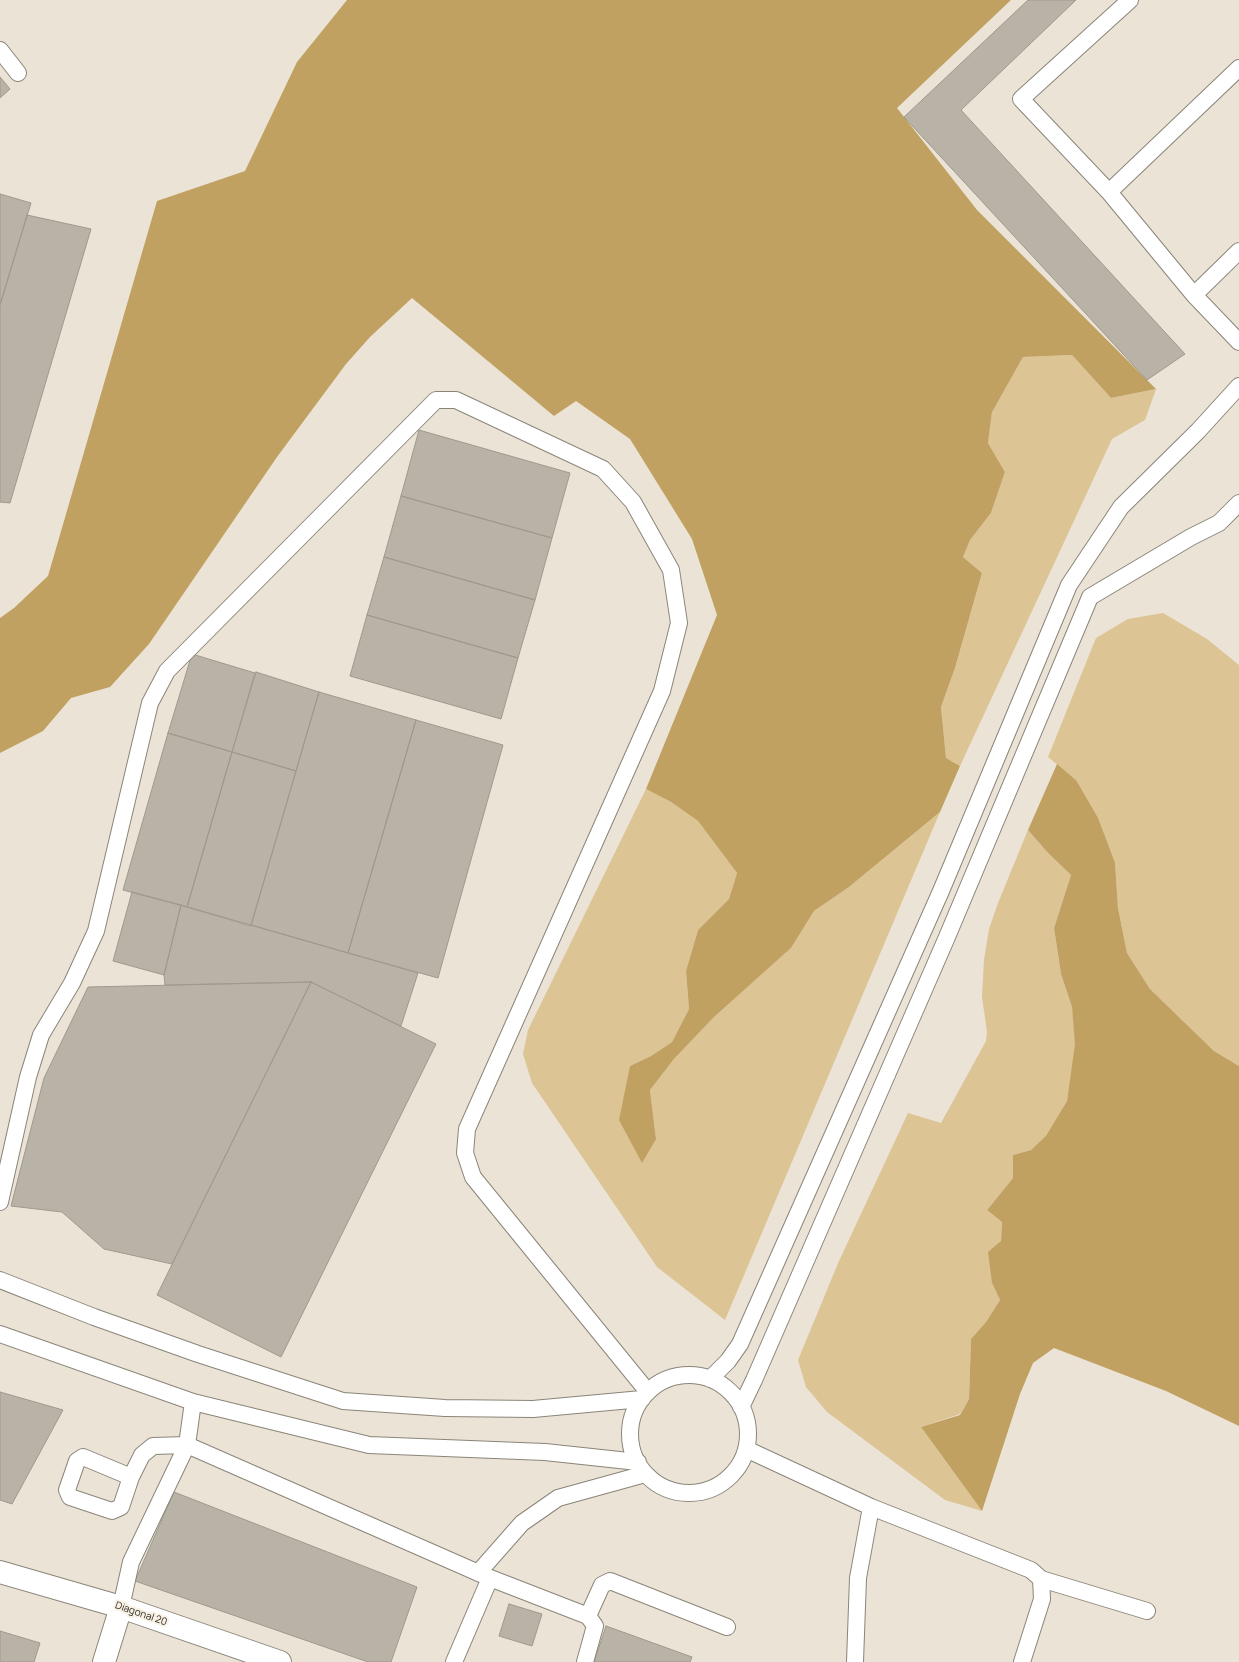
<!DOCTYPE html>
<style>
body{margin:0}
canvas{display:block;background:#eae3d6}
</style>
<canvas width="1239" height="1662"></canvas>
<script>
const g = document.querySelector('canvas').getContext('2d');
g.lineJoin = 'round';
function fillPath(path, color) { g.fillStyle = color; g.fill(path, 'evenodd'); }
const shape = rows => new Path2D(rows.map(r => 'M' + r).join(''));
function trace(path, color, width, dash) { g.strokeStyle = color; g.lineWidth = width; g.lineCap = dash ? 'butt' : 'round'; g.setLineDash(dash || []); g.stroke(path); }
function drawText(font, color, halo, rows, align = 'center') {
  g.font = font + ' Manrope,sans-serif'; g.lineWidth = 4; g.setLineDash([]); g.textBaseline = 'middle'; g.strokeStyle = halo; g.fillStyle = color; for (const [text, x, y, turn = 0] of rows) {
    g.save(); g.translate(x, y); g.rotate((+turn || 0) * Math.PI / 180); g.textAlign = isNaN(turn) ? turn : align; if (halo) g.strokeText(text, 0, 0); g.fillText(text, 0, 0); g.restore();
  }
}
fillPath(shape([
 [1072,355,1111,398,1156,389,1145,420,1112,439,960,766,946,758,941,707,955,668,982,573,963,557,970,540,991,513,1005,472,988,443,992,411,1023,357],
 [1163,613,1207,639,1239,665,1239,1066,1214,1051,1150,989,1127,953,1118,908,1115,863,1076,780,1048,757,1096,638,1128,619],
 [646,789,671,802,698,821,737,873,729,899,698,930,686,971,689,1009,672,1042,651,1056,630,1066,656,1139,650,1090,674,1059,713,1018,791,948,814,911,849,887,940,812,725,1320,657,1267,532,1083,523,1054,528,1030],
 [1028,830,1048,853,1071,875,1054,928,1061,974,1072,1007,1076,1044,1067,1101,1047,1136,1031,1150,1013,1155,1013,1178,987,1210,1002,1222,1001,1241,992,1283,1000,1300,986,1322,971,1339,969,1399,960,1414,921,1427,982,1511,945,1500,827,1412,806,1387,798,1360,839,1261,908,1113,941,1123,986,1041,987,1032,982,997,984,960,989,929,998,903]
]), '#ddc495');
fillPath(shape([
 [347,0,1011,0,897,108,977,210,1156,389,1111,398,1072,355,1023,357,992,412,988,443,1005,472,991,513,970,540,963,557,982,573,955,668,941,707,946,758,960,766,940,812,849,887,814,911,791,948,713,1018,674,1059,650,1090,656,1139,642,1163,619,1120,630,1066,651,1056,672,1042,689,1009,686,971,698,930,729,899,737,873,698,821,671,802,646,789,717,615,692,539,630,439,576,401,554,416,412,298,370,337,346,364,277,457,149,644,110,687,71,698,43,731,0,753,0,618,14,608,48,576,157,201,245,171,297,62],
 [1057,764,1076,780,1098,818,1115,863,1118,908,1127,953,1150,989,1214,1051,1239,1066,1239,1426,1166,1391,1054,1348,1033,1363,1020,1394,982,1511,921,1427,960,1415,969,1399,971,1339,986,1322,1000,1300,992,1283,988,1252,1001,1241,1002,1222,987,1210,1013,1178,1013,1155,1031,1150,1046,1136,1067,1101,1075,1044,1072,1007,1061,974,1054,928,1071,875,1048,853,1028,830]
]), '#c1a161');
const building = shape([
 [1028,0,1076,0,961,110,1185,354,1147,380,904,117,1028,0],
 [0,77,10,89,0,98,0,77],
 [0,194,31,203,0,305,0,194],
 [27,215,91,229,10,503,0,502,0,305,27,215],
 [419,430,570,473,552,538,401,496,419,430],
 [401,496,552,538,535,600,384,557,401,496],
 [384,557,535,600,518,658,367,615,384,557],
 [367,615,518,658,501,719,350,676,367,615],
 [192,654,255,673,232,752,168,733,192,654],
 [256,672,319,692,296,771,232,752,256,672],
 [319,692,416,720,348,953,251,925,319,692],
 [416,720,503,745,438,978,348,953,416,720],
 [168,733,232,752,187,907,123,890,168,733],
 [232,752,296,771,251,926,187,907,232,752],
 [132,892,181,905,164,975,113,961,132,892],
 [181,905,418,973,401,1026,311,982,165,985,164,975,181,905],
 [311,982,172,1264,104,1249,62,1212,11,1206,44,1078,88,987,311,982],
 [311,982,436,1044,281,1357,157,1295,311,982],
 [0,1392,63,1410,12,1504,0,1500,0,1392],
 [174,1492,417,1587,391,1662,368,1662,135,1581,174,1492],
 [509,1604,542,1614,532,1646,499,1636,509,1604],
 [606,1626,692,1657,690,1662,594,1662,606,1626],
 [0,1631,40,1643,34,1662,0,1662,0,1631]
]);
fillPath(building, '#b9b3a7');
trace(building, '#9f998d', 1);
const lane = shape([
 [1130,0,1021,99,1109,192,1194,295,1239,342],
 [0,50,18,73],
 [1109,192,1239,68],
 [1194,295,1239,251],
 [0,1202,28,1077,41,1035,72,983,96,931,150,703,167,671,436,400,456,400,603,469,633,502,671,570,679,623,662,691,467,1129,465,1153,473,1177,648,1392],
 [0,1280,94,1317,198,1354,343,1401,445,1408,533,1409,642,1399],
 [0,1334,193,1402,369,1445,545,1452,638,1462],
 '630 1434a59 59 0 1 1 118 0a59 59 0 1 1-118 0Z',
 [710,1379,728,1361,740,1344,941,891,1069,585,1121,507,1198,431,1239,386],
 [741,1407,754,1380,947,937,1090,597,1191,537,1219,523,1239,503],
 [746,1449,871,1507,1031,1570,1041,1579,1042,1599,1022,1662],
 [131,1477,83,1457,77,1461,67,1490,70,1497,112,1511,121,1507,131,1477,142,1455,153,1446,187,1445,490,1578,454,1662],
 [478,1573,522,1523,558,1498,645,1474],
 [490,1578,588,1616,595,1626,585,1662],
 [1041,1579,1147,1611],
 [121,1607,131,1562,187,1445,193,1402],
 [588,1616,602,1585,610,1581,727,1627],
 [855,1662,858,1578,871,1507]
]);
const street = shape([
 [0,1572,121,1607,280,1662],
 [104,1662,121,1607]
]);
trace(lane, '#8b8579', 18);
trace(street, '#8b8579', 24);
trace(lane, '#fff', 16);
trace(street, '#fff', 22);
drawText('10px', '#2f2c27', '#f7f0e3', [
 ["Diagonal 20",141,1614,19]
]);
</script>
